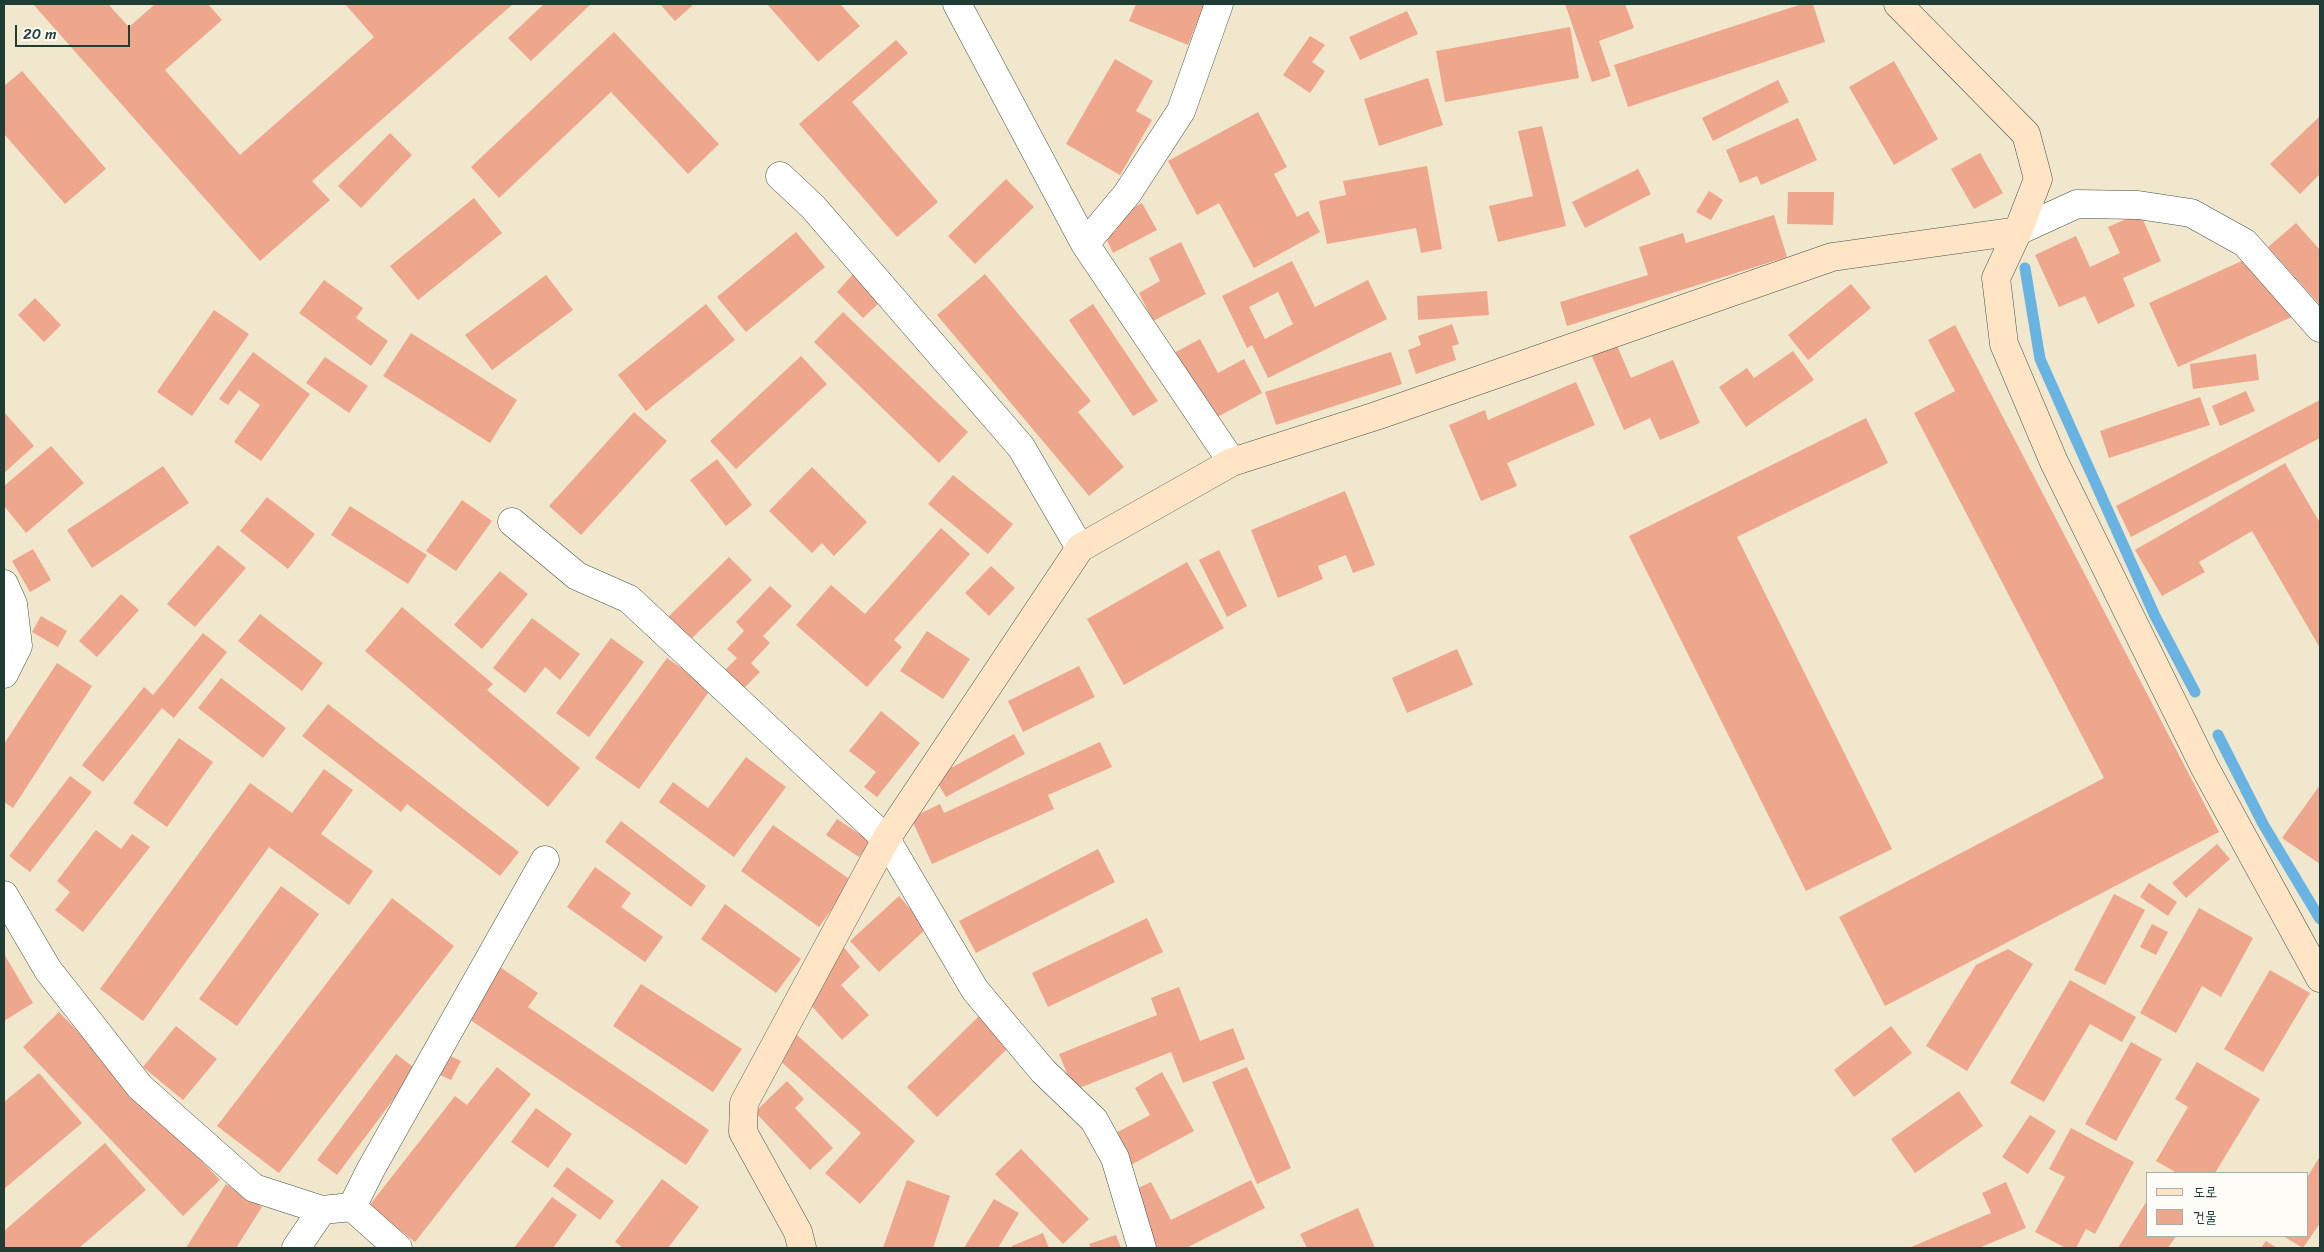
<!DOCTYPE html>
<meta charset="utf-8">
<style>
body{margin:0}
#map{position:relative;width:2324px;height:1252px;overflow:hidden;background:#f1e7cc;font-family:Sriracha,"Poor Story",sans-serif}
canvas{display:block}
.frame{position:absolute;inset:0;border:5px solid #1f3d34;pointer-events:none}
.legend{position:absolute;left:2146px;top:1172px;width:162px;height:65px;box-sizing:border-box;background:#fdfcf7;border:1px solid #a4b0a9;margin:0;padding:6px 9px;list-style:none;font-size:15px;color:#1f3d34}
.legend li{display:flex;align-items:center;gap:10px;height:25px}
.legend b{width:25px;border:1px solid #a4b0a9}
.scale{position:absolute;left:15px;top:25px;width:115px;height:22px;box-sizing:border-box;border:2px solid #1f3d34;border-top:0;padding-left:6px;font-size:15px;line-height:18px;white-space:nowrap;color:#1f3d34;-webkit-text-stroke:4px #fdfcf7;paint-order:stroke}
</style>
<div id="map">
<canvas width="2324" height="1252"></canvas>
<div class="frame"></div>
<ul class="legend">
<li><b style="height:6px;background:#ffe4c6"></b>도로</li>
<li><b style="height:14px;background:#eea68d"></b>건물</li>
</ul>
<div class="scale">20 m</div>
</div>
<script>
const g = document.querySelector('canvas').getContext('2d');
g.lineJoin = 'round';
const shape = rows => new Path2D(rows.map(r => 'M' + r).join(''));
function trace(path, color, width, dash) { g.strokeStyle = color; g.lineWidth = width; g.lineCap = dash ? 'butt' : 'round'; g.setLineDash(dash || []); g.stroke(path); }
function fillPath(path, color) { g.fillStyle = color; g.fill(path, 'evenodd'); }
trace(shape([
 [2025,268,2040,359,2155,616,2195,692],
 [2218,735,2263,824,2320,919]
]), '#68b3e1', 11);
fillPath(shape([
 [33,4,108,4,129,27,155,4,208,4,222,20,165,70,240,155,374,37,345,4,513,4,312,181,330,200,260,261],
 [544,4,591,4,531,61,508,38],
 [660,4,694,4,675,21],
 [767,4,840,4,860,26,818,62],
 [1136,4,1204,4,1188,45,1129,21],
 [1565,4,1625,4,1634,28,1599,41,1611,76,1592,82],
 [1802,4,1813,4,1825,42,1628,107,1614,65],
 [1407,11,1418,34,1360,60,1349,37],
 [1570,27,1579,78,1445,102,1436,51],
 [614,32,719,144,688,174,611,92,499,198,471,167],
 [1310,36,1325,45,1312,62,1325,71,1310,93,1283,75],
 [896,40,908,53,852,102,938,202,897,237,799,124],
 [1115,59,1153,81,1136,111,1152,120,1120,175,1066,144],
 [1894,61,1938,139,1894,165,1849,87],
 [22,71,106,169,65,204,4,134,4,86],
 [1428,78,1443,125,1379,146,1364,99],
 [1778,80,1789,102,1713,141,1702,118],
 [1258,112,1287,167,1274,174,1297,217,1308,211,1320,232,1254,268,1219,203,1197,215,1168,161],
 [2320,116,2320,174,2300,194,2270,164],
 [1798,118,1817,160,1761,185,1757,176,1740,183,1726,150],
 [1542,126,1566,226,1498,242,1489,206,1533,196,1518,131],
 [390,133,412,155,361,208,338,186],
 [1980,153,2003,193,1974,209,1951,169],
 [1427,166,1442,249,1421,253,1416,228,1327,244,1319,201,1346,195,1343,181],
 [1638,169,1651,194,1585,228,1572,202],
 [1006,179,1034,207,975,264,948,236],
 [1709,191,1723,200,1711,220,1696,212],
 [1788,192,1834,192,1833,225,1787,224],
 [474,198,502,233,418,300,390,266],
 [1142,203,1157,230,1113,253,1105,236,1117,230,1111,219],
 [2140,213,2161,261,2123,278,2135,306,2098,324,2085,296,2059,307,2035,255,2076,236,2090,267,2120,253,2108,227],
 [1774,215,1787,257,1567,326,1560,302,1648,275,1639,247,1683,233,1686,243],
 [2296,223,2320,250,2320,305,2268,247],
 [796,232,825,267,746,332,717,297],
 [1181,242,1206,294,1153,321,1139,293,1160,281,1149,258],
 [2255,255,2294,316,2178,367,2149,303],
 [1292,261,1315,307,1368,280,1387,319,1268,378,1252,345,1247,348,1222,296],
 [1278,292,1293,324,1265,339,1249,307],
 [853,274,880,302,863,318,837,292],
 [985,274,1091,401,1078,412,1124,467,1089,496,937,315],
 [546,275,573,310,492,370,465,335],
 [324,280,363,308,356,318,388,341,371,366,299,313],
 [1851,284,1871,308,1808,360,1788,335],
 [1487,291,1489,315,1418,320,1417,296],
 [35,298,61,325,44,342,18,315],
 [706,304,735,340,646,411,618,375],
 [1093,304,1158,401,1133,416,1069,320],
 [214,310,249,334,192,416,157,392],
 [843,312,968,432,939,463,814,342],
 [1452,324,1459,344,1452,346,1456,360,1416,374,1408,350,1421,345,1418,336],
 [1955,325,2219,832,1885,1006,1839,917,2104,778,1914,413,1955,391,1928,340],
 [411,333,517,400,490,443,383,376],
 [1200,339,1218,373,1244,359,1262,393,1210,421,1174,353],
 [1615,341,1631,378,1673,360,1700,423,1660,440,1650,418,1624,430,1590,352],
 [1793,351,1814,380,1746,427,1719,387,1747,368,1754,378],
 [253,352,310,394,261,461,234,442,260,405,239,390,228,405,219,399],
 [1391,352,1402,384,1276,425,1265,392],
 [2256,354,2259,380,2193,389,2190,364],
 [801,356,827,384,736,469,710,441],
 [325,357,368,386,349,413,306,383],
 [1576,382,1595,425,1507,463,1517,486,1481,501,1449,425,1485,410,1488,420],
 [2246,391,2255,411,2220,426,2212,406],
 [2200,397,2210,425,2109,458,2100,431],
 [2320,400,2320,438,2131,537,2116,506],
 [4,412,34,446,4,473],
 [634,412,667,441,581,535,549,506],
 [1866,418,1888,463,1737,537,1892,849,1806,891,1629,536],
 [51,446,84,483,26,533,4,506,4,486],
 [717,459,752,505,726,526,690,480],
 [2285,463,2320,523,2320,648,2252,531,2199,562,2205,572,2162,596,2135,550],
 [163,466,189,503,92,568,67,530],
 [812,467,867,522,834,556,822,543,812,553,769,511],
 [953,475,1013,524,988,554,928,504],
 [1345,491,1375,565,1353,573,1346,555,1318,566,1323,579,1278,598,1251,530],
 [267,497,315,534,288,569,240,531],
 [462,500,492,521,456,571,426,551],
 [350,506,427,555,408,584,331,535],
 [941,528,970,554,894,640,902,647,867,687,796,625,831,585,865,614],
 [218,545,246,568,195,627,167,604],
 [33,549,51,580,30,592,12,561],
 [1219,550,1247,606,1227,617,1199,560],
 [729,557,752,580,689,641,667,618],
 [1187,562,1224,628,1124,685,1087,619],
 [991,566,1015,588,989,616,965,593],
 [500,571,528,594,482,649,454,625],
 [770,586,792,606,763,636,770,643,751,663,760,672,741,691,722,673,737,658,727,649,744,631,736,622],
 [121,594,139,610,97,657,79,641],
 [402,607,493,684,487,690,580,768,548,807,365,651],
 [260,614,323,663,302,691,238,641],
 [41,616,67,631,58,647,32,632],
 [532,618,580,654,560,680,545,667,525,693,493,668],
 [927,631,970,659,943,699,900,671],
 [203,633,227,652,174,718,162,708,103,782,82,765,144,687,153,695],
 [611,638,644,662,589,737,556,713],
 [1457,649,1473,685,1407,713,1392,678],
 [667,658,711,689,639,789,595,758],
 [57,663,92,686,13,808,4,802,4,744],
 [1079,666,1095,697,1023,732,1008,701],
 [221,678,286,728,263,758,198,708],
 [328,704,519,852,500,876,407,804,401,812,302,736],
 [881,711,920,743,877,797,864,787,876,772,849,751],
 [1014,734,1025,754,946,797,934,777],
 [179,738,213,762,167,827,133,803],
 [1100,742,1112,767,1048,795,1054,809,932,864,911,818,940,804,944,813],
 [746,757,786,787,734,857,659,802,673,782,708,808],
 [324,769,353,790,321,834,373,871,349,905,269,847,143,1021,100,989,250,783,292,813],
 [70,776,92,792,30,872,9,856],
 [2320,785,2320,864,2282,838],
 [837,819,870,841,859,857,826,835],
 [621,821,706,886,691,907,605,842],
 [773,825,852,881,819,927,741,871],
 [96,830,121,849,132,834,150,847,83,932,55,910,70,892,57,881],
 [2217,844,2230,859,2186,898,2172,883],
 [1098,849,1115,882,976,953,959,921],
 [595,867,631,893,621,907,663,937,645,962,567,907],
 [2149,883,2177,902,2168,916,2140,897],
 [281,886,319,914,237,1026,199,999],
 [2114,894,2145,910,2105,985,2074,970],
 [899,896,927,928,879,972,850,941],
 [392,898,454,946,279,1173,217,1126],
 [725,904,801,959,776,993,701,939],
 [2199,908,2253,938,2221,997,2202,986,2176,1033,2140,1013],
 [1147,918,1163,952,1048,1007,1032,973],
 [2152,924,2168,932,2156,955,2140,947],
 [841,944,860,967,841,985,869,1015,842,1040,810,1004],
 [2008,949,2033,964,1967,1071,1926,1046,1976,965],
 [4,954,33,1003,4,1021],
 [497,965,538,993,528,1007,709,1130,686,1165,463,1015],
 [2270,970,2310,993,2263,1072,2224,1049],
 [2070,980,2136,1017,2122,1042,2090,1024,2044,1102,2010,1083],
 [641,984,742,1049,713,1092,613,1026],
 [1179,987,1200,1041,1233,1028,1245,1059,1183,1083,1171,1052,1074,1090,1059,1054,1157,1015,1151,998],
 [59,1012,220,1180,183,1216,23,1047],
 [979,1016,1009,1047,937,1117,907,1087],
 [176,1026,217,1059,183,1100,143,1067],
 [1891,1026,1912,1053,1854,1097,1834,1070],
 [797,1035,915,1141,860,1204,825,1173,861,1133,777,1058],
 [2131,1042,2162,1059,2116,1141,2085,1124],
 [396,1054,416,1069,337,1175,317,1160],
 [446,1054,461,1061,451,1080,436,1073],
 [2197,1062,2260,1099,2215,1173,2177,1173,2156,1161,2188,1107,2175,1099],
 [497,1067,531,1094,415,1242,369,1206,455,1096,467,1105],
 [1247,1067,1291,1168,1257,1184,1212,1082],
 [1162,1072,1194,1131,1127,1167,1110,1136,1150,1115,1135,1088],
 [39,1073,82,1123,4,1189,4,1102],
 [787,1081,804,1099,795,1108,833,1148,810,1170,755,1112],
 [1959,1091,1983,1126,1915,1173,1891,1139],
 [536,1108,572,1134,548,1168,511,1142],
 [2030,1115,2056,1131,2028,1174,2002,1157],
 [2071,1128,2134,1162,2095,1234,2086,1229,2076,1248,2066,1248,2035,1232,2065,1177,2049,1169],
 [105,1143,146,1190,79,1248,6,1248,4,1246,4,1231],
 [1021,1149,1089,1219,1063,1244,995,1174],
 [2320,1156,2320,1223,2303,1248,2283,1236,2308,1236,2308,1176],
 [567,1167,614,1201,600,1220,553,1186],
 [662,1179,699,1207,668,1248,623,1248,615,1242],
 [907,1180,950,1196,933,1248,883,1248],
 [1251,1180,1265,1208,1186,1248,1157,1248,1130,1192,1151,1182,1171,1220],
 [2006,1182,2026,1228,1979,1248,1909,1248,1991,1213,1982,1193],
 [226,1184,262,1207,236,1248,186,1248],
 [552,1197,577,1215,553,1248,514,1248],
 [994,1199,1019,1213,998,1248,964,1248],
 [2148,1199,2148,1236,2176,1236,2168,1248,2118,1248],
 [1358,1208,1375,1248,1307,1248,1300,1234],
 [1043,1233,1049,1248,1012,1248,1012,1246],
 [1116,1235,1121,1248,1091,1248,1089,1244],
 [2266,1241,2277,1248,2261,1248]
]), '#eea68d');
const street = shape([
 [957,4,1085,244,1232,462],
 [780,176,813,207,1021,447,1080,548],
 [2018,231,2077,204,2138,205,2191,213,2245,243,2320,328],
 [1085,244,1127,194,1181,111,1219,4],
 [512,522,577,576,629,599,886,839,975,990,1043,1071,1094,1120,1115,1158,1142,1248],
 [4,584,13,604,18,646,4,674],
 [4,895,48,970,140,1087,254,1188,322,1210,352,1207],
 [296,1248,322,1210],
 [398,1248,352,1207,371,1169,545,860]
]);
const secondary = shape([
 [1898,4,2026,134,2038,179,2018,231,1996,278,2004,344,2054,462,2205,768,2320,978],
 [802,1248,798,1232,743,1132,744,1103,886,839,1080,548,1232,462,1376,416,1832,257,2018,231]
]);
trace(street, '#3e564b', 29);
trace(secondary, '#3e564b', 29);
trace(street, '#fff', 28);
trace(secondary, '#ffe4c6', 28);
</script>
